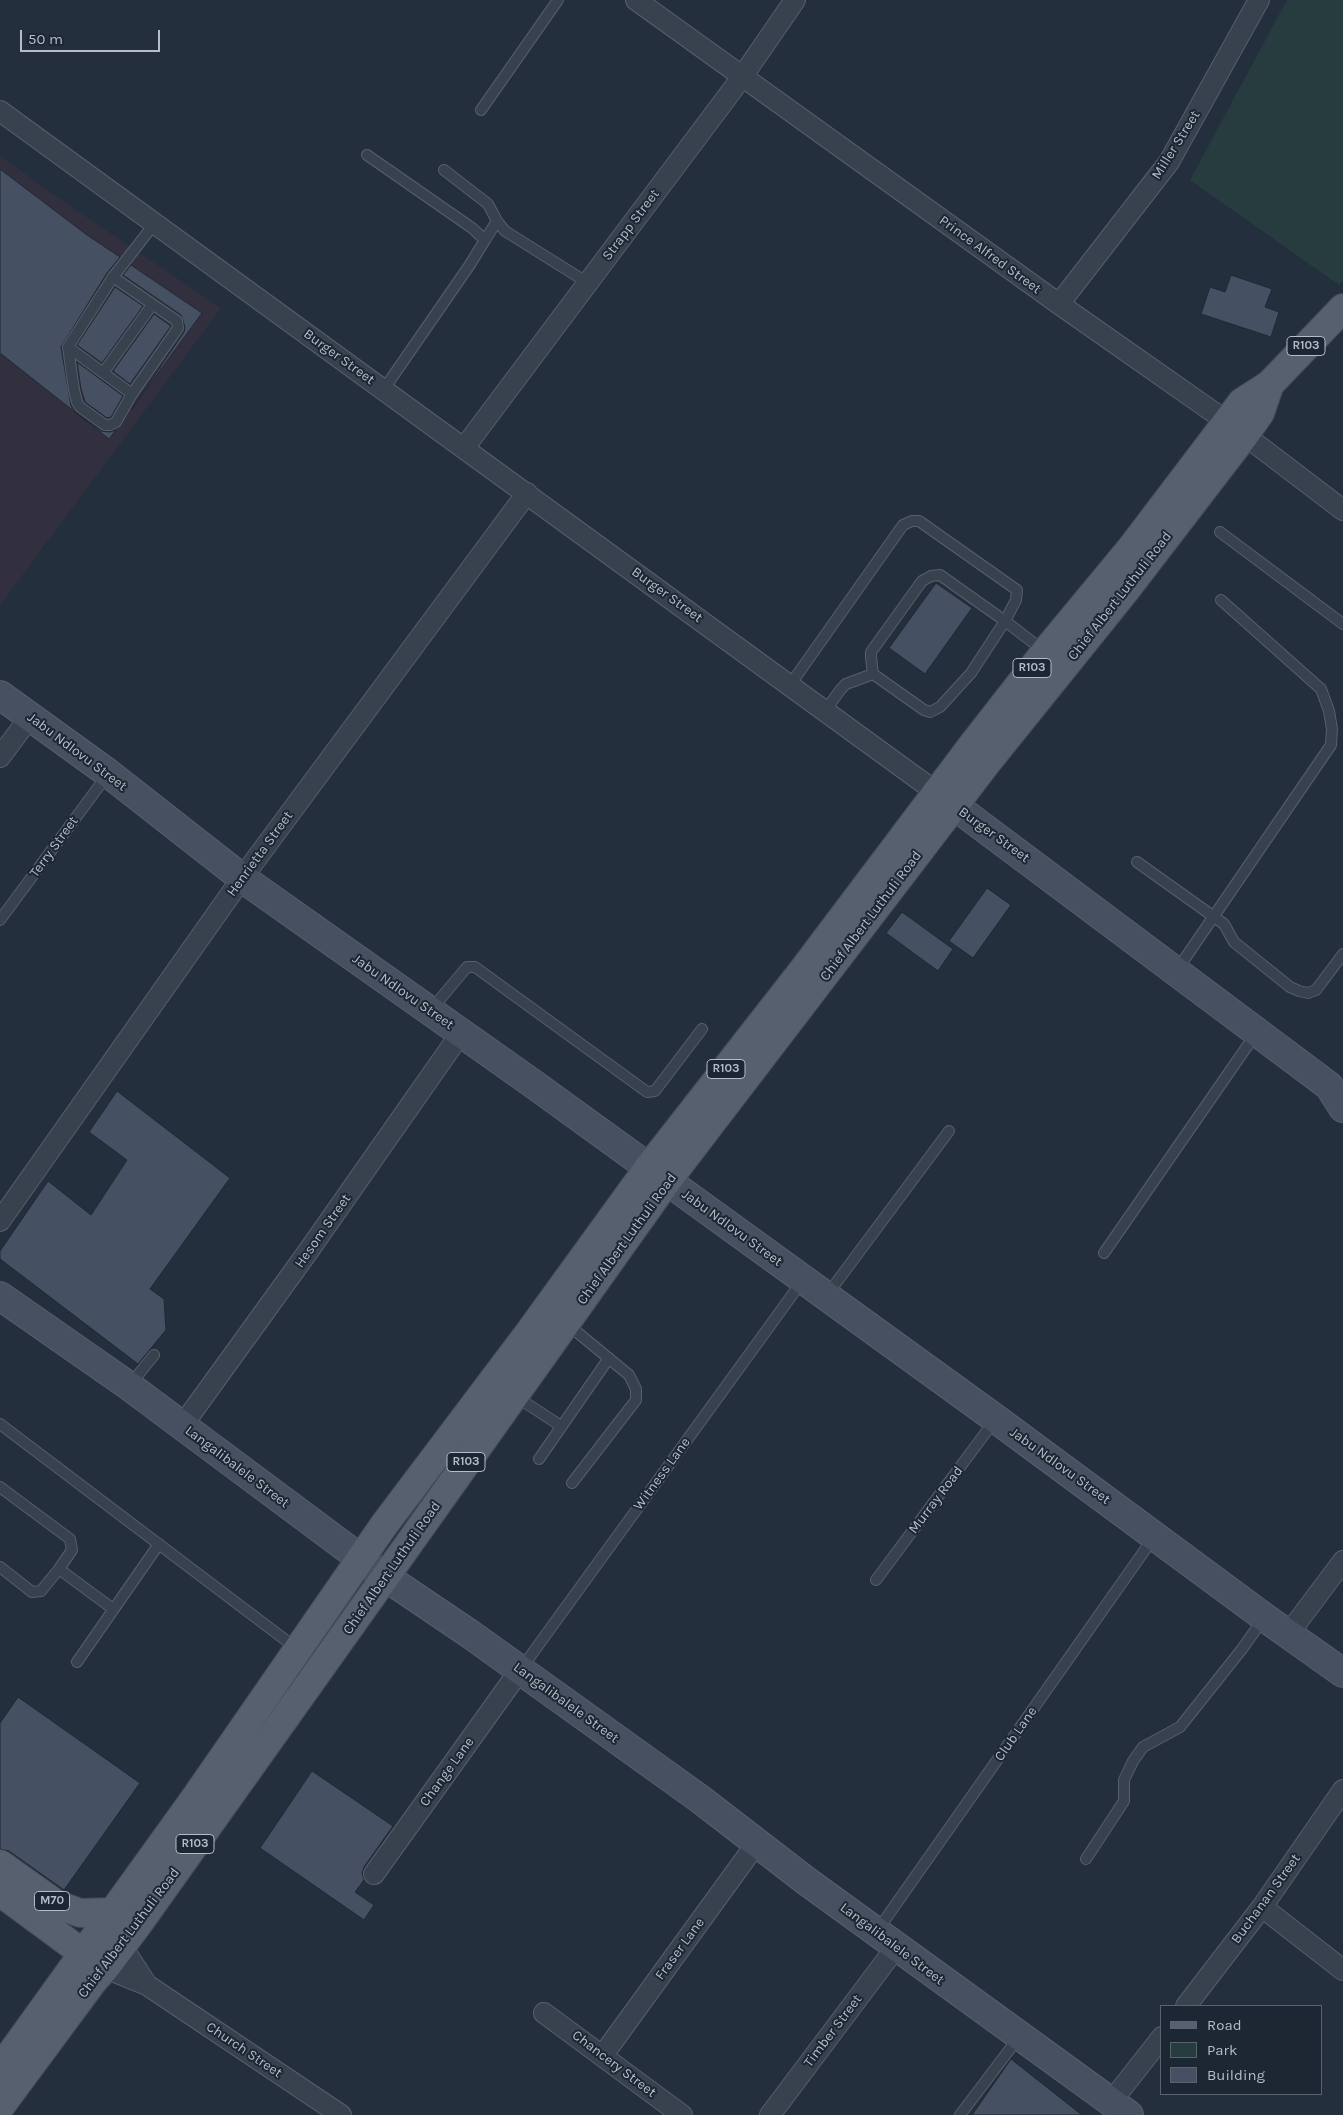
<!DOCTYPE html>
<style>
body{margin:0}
#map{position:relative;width:1343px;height:2115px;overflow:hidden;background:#242f3e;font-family:Karla,sans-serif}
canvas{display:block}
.legend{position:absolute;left:1160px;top:2005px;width:162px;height:90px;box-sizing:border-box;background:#1d2633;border:1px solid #59626f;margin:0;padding:6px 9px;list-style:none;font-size:15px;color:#b4bcc9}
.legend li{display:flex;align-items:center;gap:10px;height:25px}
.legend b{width:25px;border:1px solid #59626f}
.scale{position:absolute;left:20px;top:30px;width:140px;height:22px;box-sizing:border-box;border:2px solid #b4bcc9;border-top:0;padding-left:6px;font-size:15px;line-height:18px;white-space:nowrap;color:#b4bcc9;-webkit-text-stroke:4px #1d2633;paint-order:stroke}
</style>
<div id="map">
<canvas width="1343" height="2115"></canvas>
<ul class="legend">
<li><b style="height:6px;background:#56606e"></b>Road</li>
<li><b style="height:14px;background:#263c3f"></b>Park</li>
<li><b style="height:14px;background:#455162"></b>Building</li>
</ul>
<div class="scale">50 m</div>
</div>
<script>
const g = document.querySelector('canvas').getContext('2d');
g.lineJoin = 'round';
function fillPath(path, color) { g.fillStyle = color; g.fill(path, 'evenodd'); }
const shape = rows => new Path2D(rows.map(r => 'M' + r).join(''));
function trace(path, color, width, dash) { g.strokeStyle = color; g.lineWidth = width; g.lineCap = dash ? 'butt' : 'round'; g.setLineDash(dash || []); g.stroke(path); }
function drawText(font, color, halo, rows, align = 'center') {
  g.font = font + ' Karla,sans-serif'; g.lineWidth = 4; g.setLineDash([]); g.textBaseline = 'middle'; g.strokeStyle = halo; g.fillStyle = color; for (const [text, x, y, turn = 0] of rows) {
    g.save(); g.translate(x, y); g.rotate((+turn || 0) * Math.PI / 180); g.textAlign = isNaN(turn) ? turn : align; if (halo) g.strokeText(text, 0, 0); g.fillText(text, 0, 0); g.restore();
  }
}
fillPath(shape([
 [0,155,42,187,221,308,0,605]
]), '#32303f');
fillPath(shape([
 [1287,0,1343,0,1343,281,1339,285,1190,180]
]), '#263c3f');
const building = shape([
 [0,169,87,235,120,257,107,273,61,347,71,406,76,413,101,431,110,432,116,430,109,439,0,353,0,169],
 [131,265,202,313,131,410,184,332,185,327,181,315,123,275,131,265],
 [1231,275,1272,289,1265,307,1279,312,1271,337,1201,314,1210,287,1225,292,1231,275],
 [115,287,143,306,102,363,77,345,115,287],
 [154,314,171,326,130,384,113,371,154,314],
 [77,362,123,396,111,417,107,418,85,402,81,389,77,362],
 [936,583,972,608,925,674,889,648,936,583],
 [987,888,1011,905,973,958,949,941,987,888],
 [902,912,953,949,938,971,886,933,902,912],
 [117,1091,230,1178,150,1289,164,1299,166,1330,138,1364,0,1259,0,1251,48,1181,91,1215,127,1160,89,1132,117,1091],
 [18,1697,140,1783,64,1890,9,1851,0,1849,0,1723,18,1697],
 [312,1771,393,1826,364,1867,362,1873,364,1880,355,1892,374,1905,364,1920,260,1848,312,1771],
 [1011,2059,1082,2115,972,2115,1011,2059]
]);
fillPath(building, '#455162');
trace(building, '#1f2835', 1);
const lane = shape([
 [481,110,558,0],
 [367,155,472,228,485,240,469,266,384,389],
 [444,170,488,204,497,221,505,231,588,283],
 [485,240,497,221],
 [113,277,177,321,178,328,132,394,68,347,113,277,155,223],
 [68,347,74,390,77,402,80,407,105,425,110,425,116,422,132,394],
 [103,373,152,305],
 [1220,532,1343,624],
 [940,575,1005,621,971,673,940,707,930,712,924,710,873,674,871,657,871,652,922,581,931,576,940,575],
 [790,685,903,525,912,521,919,521,1017,590,1016,600,1005,621,1044,651],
 [825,711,841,689,846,684,873,674],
 [1137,862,1224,924,1234,942,1290,987,1299,991,1308,993,1316,990,1343,954],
 [0,920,108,774],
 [1177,970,1331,745,1332,729,1329,711,1321,689,1221,600],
 [430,1011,467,967,475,967,647,1092,655,1091,702,1029],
 [1104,1253,1257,1032],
 [827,1295,949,1131],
 [566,1323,629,1375,636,1389,636,1400,572,1483],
 [129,1386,154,1355],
 [515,1396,561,1426],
 [0,1424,296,1648],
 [539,1459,609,1358],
 [0,1487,70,1539,72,1550,59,1569],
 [0,1567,32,1592,41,1591,59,1569,113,1609],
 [876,1580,995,1420],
 [77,1662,159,1544],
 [521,1669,803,1280],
 [1086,1859,1124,1801,1124,1780,1133,1761,1143,1747,1180,1727,1242,1649,1264,1618],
 [877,1931,1154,1537],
 [960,2115,1019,2037]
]);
const street = shape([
 [636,0,1059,304,1226,421,1343,510],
 [0,111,936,792],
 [1059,304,1169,162,1259,0],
 [464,448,742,77,795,0],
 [0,757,30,717],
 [0,1221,242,878,527,493],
 [182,1426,307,1253,461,1033],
 [1289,1633,1343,1561],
 [374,1874,520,1670],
 [1262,1907,1343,1970],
 [121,1945,147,1985],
 [105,1968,147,1985,341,2115],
 [1186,2006,1262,1907,1343,1790],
 [544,2013,682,2115],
 [603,2055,756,1844],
 [1111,2102,1162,2037],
 [770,2115,897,1946]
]);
const secondary = shape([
 [0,695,108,773,242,878,532,1083,996,1419,1264,1617,1343,1673],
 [936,792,1329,1086,1343,1108],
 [0,1296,129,1386,384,1576,470,1634,700,1799,805,1880,1129,2115]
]);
const primary = shape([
 [0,1864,56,1904,80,1913,113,1912],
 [0,1892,84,1954],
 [0,2069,195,1798,384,1525,528,1334,649,1167,803,970,974,743,1045,652,1132,547,1242,402,1270,384,1343,308],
 [0,2107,94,1980,105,1968,139,1923,667,1181,989,760,1125,591,1244,436,1260,413,1270,384]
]);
trace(lane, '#565f6c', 12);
trace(street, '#565f6c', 22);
trace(secondary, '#565f6c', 30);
trace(primary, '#414a57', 30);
trace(lane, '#38414e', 10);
trace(street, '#38414e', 20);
trace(secondary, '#465061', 28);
trace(primary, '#56606e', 28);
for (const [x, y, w] of [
 [1306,346,38],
 [1032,668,38],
 [726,1069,38],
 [466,1462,38],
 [195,1844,38],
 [52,1901,35]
]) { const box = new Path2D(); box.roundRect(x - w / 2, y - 9.5, w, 19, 4); g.fillStyle = '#1d2633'; g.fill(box); trace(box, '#b4bcc9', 1); }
drawText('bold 12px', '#b4bcc9', null, [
 ["R103",1306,346],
 ["R103",1032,668],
 ["R103",726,1069],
 ["R103",466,1462],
 ["R103",195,1844],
 ["M70",52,1901]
]);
drawText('14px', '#b4bcc9', '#1d2633', [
 ["Miller Street",1176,145,-58],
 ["Strapp Street",631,225,-53],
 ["Prince Alfred Street",990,255,36],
 ["Burger Street",339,357,36],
 ["Burger Street",667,595,36],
 ["Chief Albert Luthuli Road",1120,596,-52],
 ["Jabu Ndlovu Street",77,752,37],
 ["Burger Street",994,835,36],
 ["Terry Street",54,847,-54],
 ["Henrietta Street",260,854,-54],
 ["Chief Albert Luthuli Road",871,916,-53],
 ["Jabu Ndlovu Street",403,992,35],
 ["Jabu Ndlovu Street",732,1228,36],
 ["Hesom Street",323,1231,-55],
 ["Chief Albert Luthuli Road",627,1239,-54],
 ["Jabu Ndlovu Street",1060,1466,36],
 ["Langalibalele Street",237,1467,37],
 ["Witness Lane",662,1474,-54],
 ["Murray Road",936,1500,-53],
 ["Chief Albert Luthuli Road",392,1568,-55],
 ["Langalibalele Street",566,1703,36],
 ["Club Lane",1016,1734,-55],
 ["Change Lane",447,1772,-54],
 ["Buchanan Street",1266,1899,-54],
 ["Chief Albert Luthuli Road",129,1933,-53],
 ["Langalibalele Street",892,1944,37],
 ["Fraser Lane",680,1949,-54],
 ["Timber Street",833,2031,-53],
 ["Church Street",244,2050,34],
 ["Chancery Street",614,2064,37]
]);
</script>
